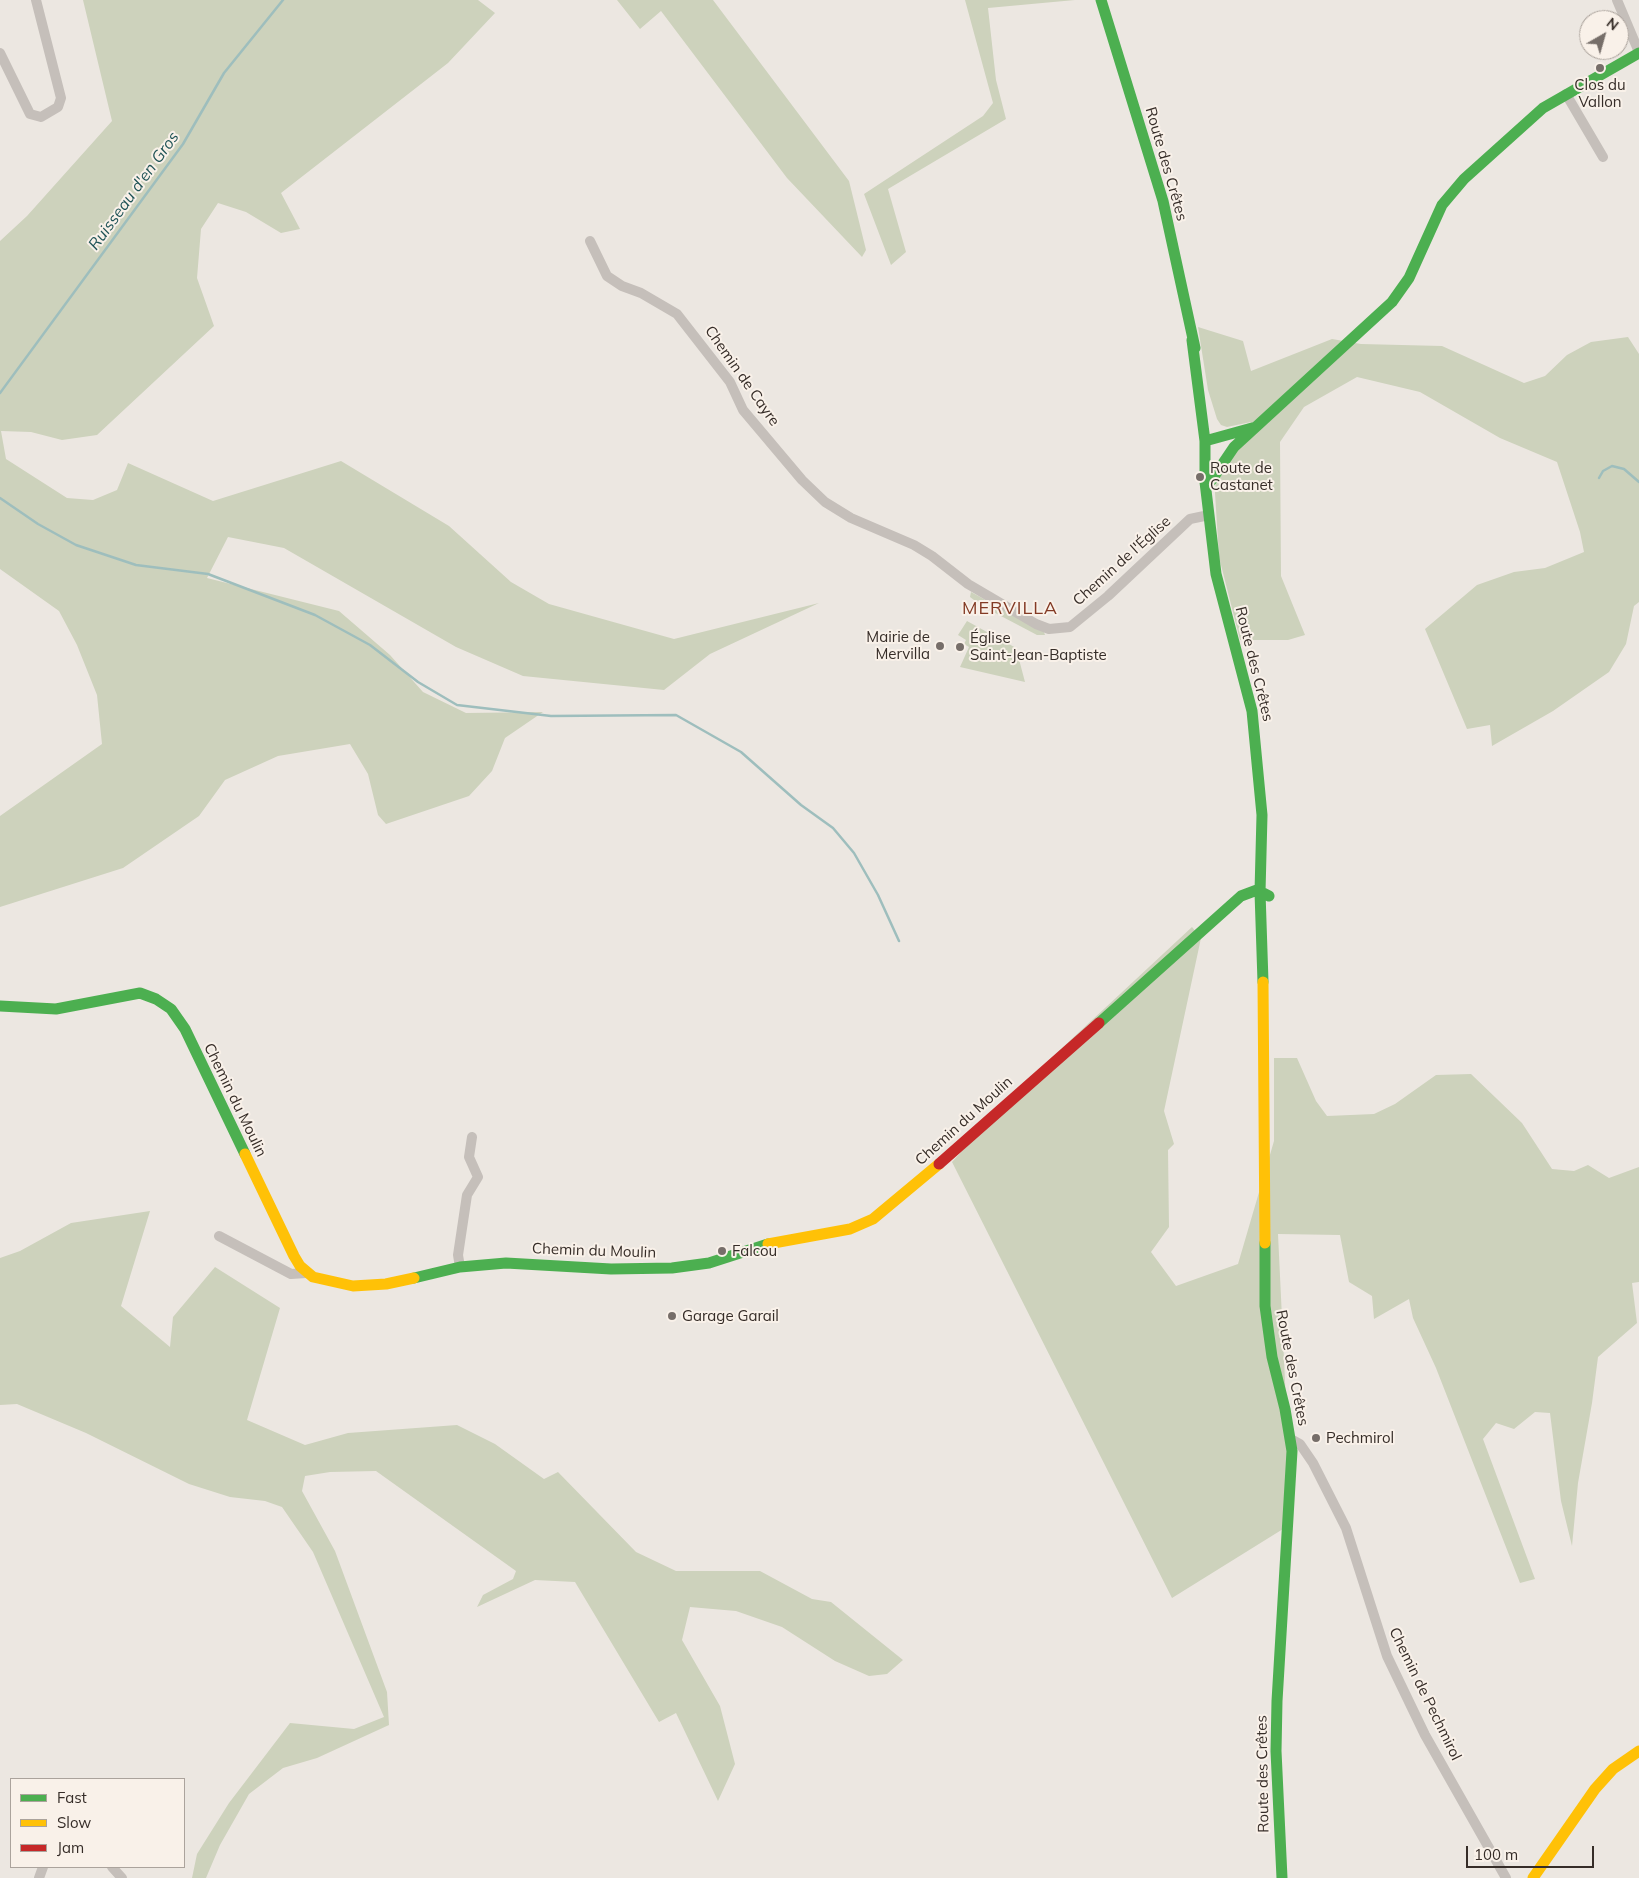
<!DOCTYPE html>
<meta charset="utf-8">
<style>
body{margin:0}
#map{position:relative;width:1639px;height:1878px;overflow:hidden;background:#ece7e1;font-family:Mulish,sans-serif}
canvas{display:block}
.legend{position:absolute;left:10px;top:1778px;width:175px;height:90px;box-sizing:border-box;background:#f9f1e9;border:1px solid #aba39c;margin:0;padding:6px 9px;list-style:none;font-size:15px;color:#362d28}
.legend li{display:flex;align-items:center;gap:10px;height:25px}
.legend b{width:25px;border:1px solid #aba39c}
.north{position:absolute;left:1579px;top:10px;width:50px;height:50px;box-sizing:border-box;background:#f9f1e9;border:1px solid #aba39c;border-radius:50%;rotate:38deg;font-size:14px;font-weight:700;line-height:20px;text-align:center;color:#362d28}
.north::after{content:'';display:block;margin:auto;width:18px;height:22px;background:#766e69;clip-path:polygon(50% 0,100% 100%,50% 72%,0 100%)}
.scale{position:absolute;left:1466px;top:1846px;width:128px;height:22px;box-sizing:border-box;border:2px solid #362d28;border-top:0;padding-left:6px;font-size:15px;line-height:18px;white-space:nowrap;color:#362d28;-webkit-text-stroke:4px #f9f1e9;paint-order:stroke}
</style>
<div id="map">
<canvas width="1639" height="1878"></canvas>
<ul class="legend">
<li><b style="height:6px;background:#4caf50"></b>Fast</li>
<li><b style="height:6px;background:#ffc107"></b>Slow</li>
<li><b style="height:6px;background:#c62828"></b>Jam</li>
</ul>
<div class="north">N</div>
<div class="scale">100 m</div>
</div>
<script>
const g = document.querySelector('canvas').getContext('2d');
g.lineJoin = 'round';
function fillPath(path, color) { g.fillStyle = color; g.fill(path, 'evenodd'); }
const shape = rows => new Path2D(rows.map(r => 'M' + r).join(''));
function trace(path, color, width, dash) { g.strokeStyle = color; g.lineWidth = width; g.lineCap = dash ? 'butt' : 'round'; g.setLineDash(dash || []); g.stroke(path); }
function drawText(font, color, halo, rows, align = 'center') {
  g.font = font + ' Mulish,sans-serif'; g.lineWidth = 4; g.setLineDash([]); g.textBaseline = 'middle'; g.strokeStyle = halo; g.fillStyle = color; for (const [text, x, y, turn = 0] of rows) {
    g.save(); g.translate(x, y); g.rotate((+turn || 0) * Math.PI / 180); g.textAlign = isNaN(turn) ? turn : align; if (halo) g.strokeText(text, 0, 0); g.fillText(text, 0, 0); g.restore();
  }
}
fillPath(shape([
 [83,0,478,0,495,13,448,63,281,193,300,229,281,233,246,212,218,203,201,229,197,278,214,326,97,435,62,440,31,432,1,431,6,459,67,498,93,500,117,490,128,463,213,501,341,461,449,526,511,582,549,604,674,639,819,603,710,654,664,690,523,676,456,647,284,548,228,537,207,578,339,611,390,655,423,692,466,713,543,712,505,738,492,771,469,796,386,824,378,815,368,774,350,744,278,756,225,780,199,816,123,868,0,907,0,816,102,744,97,695,77,645,59,611,0,569,0,241,27,216,112,121],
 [617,0,713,0,849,181,866,250,862,257,787,178,661,11,640,29],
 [965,0,1075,0,988,8,996,80,1006,119,888,189,906,252,891,265,864,194,983,116,993,103],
 [1198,327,1243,341,1251,371,1332,339,1361,344,1442,346,1524,383,1545,376,1567,355,1591,342,1628,337,1639,354,1639,602,1634,606,1626,644,1609,672,1553,711,1492,746,1490,725,1467,729,1425,629,1477,585,1514,572,1545,568,1584,552,1580,532,1557,462,1500,438,1420,392,1357,377,1304,407,1280,442,1281,576,1305,635,1288,640,1240,640,1219,557,1215,493,1216,482,1251,422,1227,427,1221,425,1217,419,1208,390],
 [971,592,1044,632,1045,635,1037,635,982,606,970,597],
 [967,621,1016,648,1025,682,960,667,969,647,964,644,966,640,958,635],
 [1192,927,1201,938,1164,1111,1174,1144,1168,1150,1169,1227,1151,1252,1176,1286,1238,1264,1274,1141,1274,1058,1297,1058,1316,1101,1327,1116,1374,1114,1395,1104,1436,1075,1471,1074,1522,1123,1552,1169,1574,1171,1588,1165,1609,1178,1639,1167,1639,1282,1632,1283,1637,1323,1598,1357,1592,1403,1578,1483,1572,1546,1561,1501,1550,1413,1535,1412,1514,1429,1496,1423,1483,1439,1535,1579,1520,1583,1436,1368,1413,1318,1409,1299,1374,1319,1372,1296,1349,1282,1340,1235,1278,1234,1289,1465,1283,1529,1172,1598,952,1162,1033,1075],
 [150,1211,121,1306,170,1347,173,1317,215,1267,280,1308,247,1420,305,1445,348,1433,457,1425,495,1444,544,1479,558,1472,636,1552,676,1571,760,1571,812,1599,831,1602,903,1660,887,1674,869,1676,835,1661,782,1627,736,1611,690,1607,682,1640,720,1706,735,1764,718,1801,676,1713,659,1722,575,1582,535,1580,477,1607,483,1595,513,1579,516,1571,376,1471,330,1472,305,1476,302,1491,335,1551,387,1692,389,1725,317,1758,283,1768,249,1794,220,1845,206,1878,192,1878,197,1854,229,1803,290,1723,354,1729,384,1717,313,1552,282,1507,265,1501,230,1497,189,1484,86,1433,17,1404,0,1405,0,1258,20,1251,71,1223]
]), '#cdd2bc');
trace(shape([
 [0,393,183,144,224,73,283,0],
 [1599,478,1603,471,1612,466,1624,469,1639,482],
 [0,498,38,524,76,545,136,565,208,574,315,615,370,645,418,682,457,705,551,716,676,715,741,752,801,805,833,828,854,853,878,895,899,941]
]), '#9ebebd', 2.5);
trace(shape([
 [1617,0,1639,52],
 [0,53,30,114,41,117,58,107,61,98,36,0],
 [1566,94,1603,157],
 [590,241,607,276,622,286,641,293,677,314,730,382,743,410,802,480,825,502,851,518,914,545,932,556,968,584,1036,624,1049,629,1070,627,1108,596,1190,519,1209,515],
 [219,1236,291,1274,306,1273],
 [460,1267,458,1255,467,1195,478,1177,469,1157,472,1137],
 [1291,1439,1300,1444,1313,1463,1346,1528,1387,1656,1425,1735,1506,1878],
 [112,1867,122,1878],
 [39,1878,43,1867]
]), '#c5bfba', 10);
trace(shape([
 [1101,0,1163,201,1195,348],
 [1192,340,1205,441,1205,482,1216,574,1252,711,1262,815,1260,892,1263,982],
 [1205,441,1252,428],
 [1211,481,1234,447,1392,302,1409,278,1442,205,1464,179,1543,108,1639,53],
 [0,1006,56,1009,140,993,156,999,171,1009,185,1029,245,1154],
 [1099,1023,1241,896,1257,890,1269,896],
 [1265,1243,1265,1306,1272,1357,1285,1409,1292,1451,1277,1701,1276,1751,1282,1878],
 [414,1278,460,1267,506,1263,611,1269,672,1268,709,1263,768,1244]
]), '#4caf50', 11);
trace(shape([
 [1263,982,1265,1243],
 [245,1154,294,1256,300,1266,313,1277,353,1286,386,1284,414,1278],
 [768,1244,850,1229,873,1219,939,1164],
 [1533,1878,1595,1789,1613,1769,1639,1751]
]), '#ffc107', 11);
trace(shape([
 [939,1164,1099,1023]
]), '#c62828', 11);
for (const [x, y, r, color] of [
 [1600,68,5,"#766e69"],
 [1200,477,5,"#766e69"],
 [940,646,5,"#766e69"],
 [960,647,5,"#766e69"],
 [722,1251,5,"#766e69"],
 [672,1316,5,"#766e69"],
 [1316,1438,5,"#766e69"]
]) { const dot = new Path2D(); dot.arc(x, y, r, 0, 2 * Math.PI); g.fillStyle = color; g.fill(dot); trace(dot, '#f9f1e9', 2); }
drawText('15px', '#362d28', '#f9f1e9', [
 ["Clos du",1600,85,"center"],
 ["Vallon",1600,102,"center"],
 ["Route de",1210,468],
 ["Castanet",1210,485],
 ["Mairie de",930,637,"right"],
 ["Mervilla",930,654,"right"],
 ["Église",970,638],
 ["Saint-Jean-Baptiste",970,655],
 ["Falcou",732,1251],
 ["Garage Garail",682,1316],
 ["Pechmirol",1326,1438]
], 'left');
drawText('15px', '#362d28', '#f9f1e9', [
 ["Route des Crêtes",1166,164,74],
 ["Chemin de Cayre",742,376,55],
 ["Chemin de l'Église",1122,561,-42],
 ["Route des Crêtes",1254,664,76],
 ["Chemin du Moulin",235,1100,64],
 ["Chemin du Moulin",964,1121,-42],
 ["Chemin du Moulin",594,1251,2],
 ["Route des Crêtes",1292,1368,79],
 ["Chemin de Pechmirol",1425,1694,64],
 ["Route des Crêtes",1263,1774,-91]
]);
drawText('italic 16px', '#1f5356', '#f9f1e9', [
 ["Ruisseau d'en Gros",134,191,-54]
]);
g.letterSpacing = '1px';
drawText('18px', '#833a24', '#f9f1e9', [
 ["MERVILLA",1010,609]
]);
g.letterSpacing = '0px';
</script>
